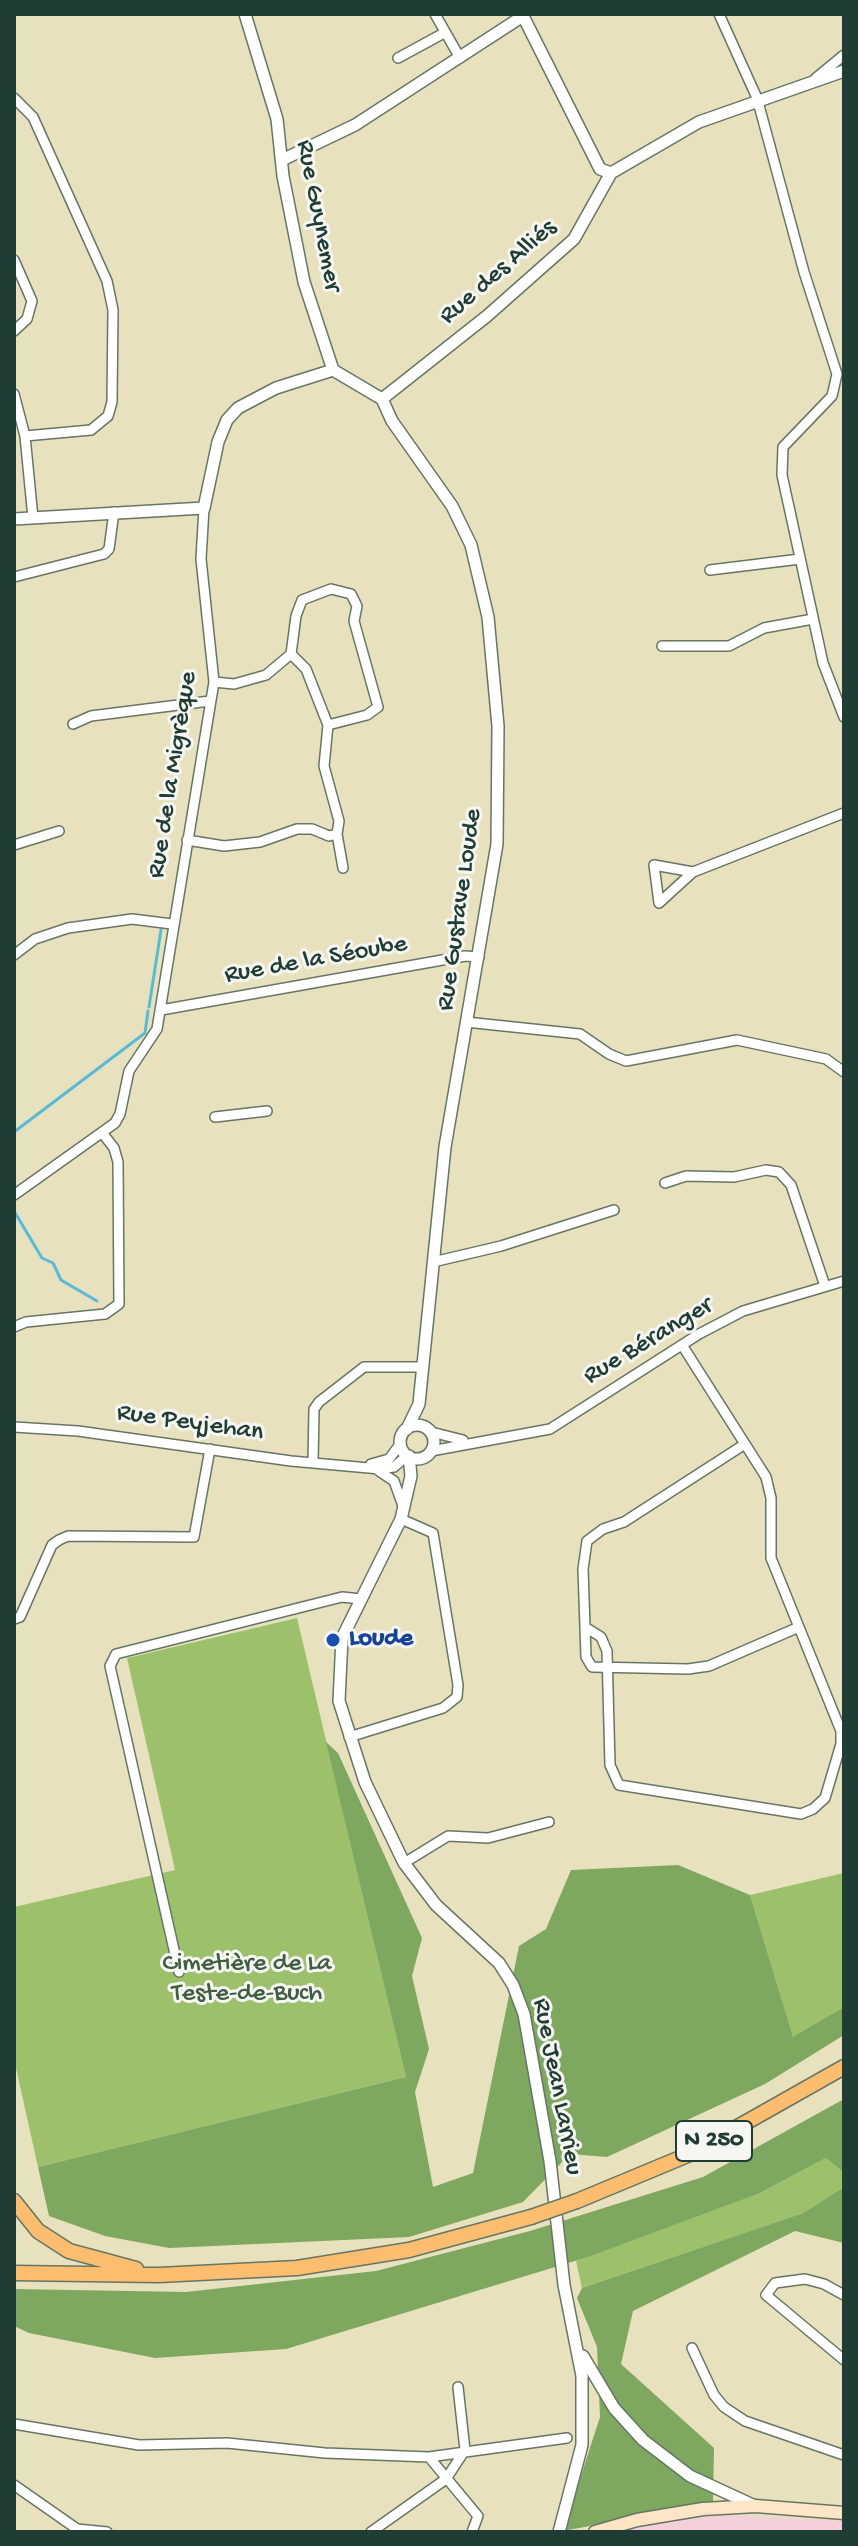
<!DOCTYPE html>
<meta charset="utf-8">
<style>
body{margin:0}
#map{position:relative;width:858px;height:2546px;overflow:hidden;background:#e8e1be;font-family:"Gochi Hand",sans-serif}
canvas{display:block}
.frame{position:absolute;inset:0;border:16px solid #1f3d34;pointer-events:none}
</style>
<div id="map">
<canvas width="858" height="2546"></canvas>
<div class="frame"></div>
</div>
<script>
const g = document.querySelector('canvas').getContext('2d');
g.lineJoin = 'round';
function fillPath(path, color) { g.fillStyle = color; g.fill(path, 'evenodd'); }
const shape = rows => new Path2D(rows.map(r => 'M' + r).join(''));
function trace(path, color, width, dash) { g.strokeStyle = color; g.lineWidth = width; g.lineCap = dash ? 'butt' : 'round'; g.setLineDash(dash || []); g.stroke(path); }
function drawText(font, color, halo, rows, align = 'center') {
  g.font = font + ' "Gochi Hand",sans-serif'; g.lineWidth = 6; g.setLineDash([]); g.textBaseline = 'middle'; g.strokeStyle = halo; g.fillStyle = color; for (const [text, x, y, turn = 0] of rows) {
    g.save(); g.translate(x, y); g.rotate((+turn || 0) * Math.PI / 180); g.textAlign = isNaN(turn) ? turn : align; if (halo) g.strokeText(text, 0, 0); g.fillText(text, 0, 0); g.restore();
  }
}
fillPath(shape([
 [728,2515,844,2521,844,2532,613,2532,661,2521]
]), '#f5cfda');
fillPath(shape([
 [297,1618,406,2077,38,2167,14,2059,14,1907,175,1870,127,1658],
 [844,1873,844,2007,793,2038,750,1895],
 [826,2158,844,2173,844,2187,803,2213,582,2288,576,2261,758,2194]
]), '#9dc16b');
fillPath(shape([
 [326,1742,338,1753,422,1938,412,1976,429,2049,415,2092,433,2187,473,2173,519,1946,546,1929,571,1870,678,1865,750,1895,793,2037,844,2007,844,2035,765,2084,607,2157,570,2154,523,2202,409,2237,169,2248,105,2236,49,2216,38,2167,406,2077],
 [844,2099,844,2173,826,2158,758,2194,588,2257,286,2349,155,2358,29,2333,14,2326,14,2289,186,2292,376,2271,530,2231,703,2177],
 [844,2187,844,2243,795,2231,633,2311,621,2364,714,2448,713,2503,563,2531,600,2417,597,2347,577,2298,582,2288,803,2213]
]), '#7ea75f');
trace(shape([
 [149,1007,161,930],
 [14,1132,145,1033,148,1011],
 [14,1211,42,1258,53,1263,61,1280,97,1301]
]), '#58bbd6', 3);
const minor = shape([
 [435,14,460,58],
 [719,14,757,98,804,272,837,374,832,396,783,447,782,475,823,663,844,717],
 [398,58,444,33],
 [816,78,844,55],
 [14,98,33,117,107,281,113,310,112,402,108,416,91,430,25,436],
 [14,260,32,301,27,319,14,331],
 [14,394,25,436,33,518],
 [710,570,800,559],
 [14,577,104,554,109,549,114,512],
 [662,646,729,646,764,628,813,619],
 [291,654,296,616,302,600,331,589,351,594,357,606,354,621,378,707,367,715,328,725],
 [214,682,234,684,266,675,291,654,306,669,328,725,324,766,339,821,337,834,343,868],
 [73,724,91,716,210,701],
 [187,840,224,846,260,842,297,829,312,829,329,836,337,834],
 [14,845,59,831],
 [693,872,654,865,659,903,693,872,844,813],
 [14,955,35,939,68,928,132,919,172,924],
 [161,1010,465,956,479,957],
 [466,1022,580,1034,609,1054,626,1061,737,1040,826,1059,844,1072],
 [215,1117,267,1111],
 [665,1183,686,1176,734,1177,766,1170,779,1172,791,1185,825,1286],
 [14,1195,115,1123,120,1114,129,1071,157,1029,214,682,201,559,204,508],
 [433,1262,501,1246,614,1210],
 [14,1327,26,1322,105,1314,119,1304,118,1162,114,1148,103,1134],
 [682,1345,766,1477,771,1498,771,1558,841,1731,841,1744,825,1798,813,1809,801,1814,619,1785,610,1765,607,1651,601,1637,585,1627,583,1569,587,1541,603,1529,624,1522,745,1444],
 [14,1427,78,1431,291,1461,380,1469,394,1467,408,1455],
 [431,1432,463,1440],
 [431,1451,550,1429,699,1334,743,1311,844,1281],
 [313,1463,314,1409,319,1402,364,1367,423,1367],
 [371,1464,389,1459,401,1443],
 [379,1471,394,1481,403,1506],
 [14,1619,20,1617,52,1545,59,1540,68,1536,194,1537,210,1449],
 [585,1627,586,1657,592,1667,688,1669,709,1666,799,1627],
 [349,1737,443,1708,457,1697,458,1685,433,1533,401,1519],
 [404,1863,448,1836,488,1838,549,1822],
 [179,1972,110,1666,116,1654,342,1597,361,1599],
 [844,2295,824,2284,805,2279,775,2283,766,2295,844,2360],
 [692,2348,714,2395,724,2407,745,2421,844,2455],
 [458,2387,465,2450],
 [14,2424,139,2445,227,2443,325,2453,429,2457,567,2438],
 [429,2457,478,2516,472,2532],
 [14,2485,77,2529,107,2532],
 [371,2532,446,2479,465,2450]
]);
const tertiary = shape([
 [245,14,277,119,283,176,304,282,333,370,382,399],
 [282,160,355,125,523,16,600,169,611,173],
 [382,399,392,421,452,506,471,545,488,617,498,726,497,844,445,1147,419,1404,407,1429],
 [382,399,487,316,574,239,611,173,699,122,844,71],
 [14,519,204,508,218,442,227,420,238,408,276,388,333,370],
 '400 1442a17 17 0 1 1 34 0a17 17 0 1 1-34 0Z',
 [409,1456,411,1476,401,1519,342,1638,339,1701,365,1782,404,1863,436,1905,499,1963,513,1985,524,2014,550,2161,564,2285,582,2376,582,2445,559,2532],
 [583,2356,614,2408,643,2440,690,2476,755,2506]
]);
const secondary = shape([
 [595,2532,637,2520,703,2509,756,2506,844,2513]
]);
const primary = shape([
 [14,2201,38,2231,69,2251,136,2269],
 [577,2201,690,2154,844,2067],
 [14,2273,159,2275,297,2268,409,2250,531,2217]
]);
trace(minor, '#657664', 12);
trace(tertiary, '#657664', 14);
trace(secondary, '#657664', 15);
trace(primary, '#657664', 17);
trace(minor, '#fff', 9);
trace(tertiary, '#fff', 11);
trace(secondary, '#fee5c5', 12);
trace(primary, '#fcbd6f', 14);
const primaryBridge = shape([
 [531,2217,577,2201]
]);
trace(primaryBridge, '#657664', 17, []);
trace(primaryBridge, '#fcbd6f', 14);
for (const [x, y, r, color] of [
 [333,1640,8,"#1a4fb4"]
]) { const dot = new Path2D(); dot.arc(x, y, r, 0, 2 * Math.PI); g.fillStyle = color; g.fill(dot); trace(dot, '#f6f6f2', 3); }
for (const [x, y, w] of [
 [714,2141,76]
]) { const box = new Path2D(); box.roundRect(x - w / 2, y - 20, w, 40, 6); g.fillStyle = '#f6f6f2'; g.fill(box); trace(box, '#1f3d34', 2); }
drawText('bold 24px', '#1f3d34', null, [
 ["N 250",714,2141]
]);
drawText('26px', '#1f3d34', '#f6f6f2', [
 ["Rue Guynemer",317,216,79],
 ["Rue des Alliés",499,273,-41],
 ["Rue de la Migrèque",174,775,-81],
 ["Rue Gustave Loude",461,910,-82],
 ["Rue de la Séoube",316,961,-10],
 ["Rue Béranger",649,1342,-31],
 ["Rue Peyjehan",190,1424,8],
 ["Rue Jean Larrieu",556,2087,79]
]);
drawText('bold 26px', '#164399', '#f6f6f2', [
 ["Loude",349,1640]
], 'left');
drawText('26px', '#3e5e42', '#f6f6f2', [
 ["Cimetière de La",247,1965],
 ["Teste-de-Buch",247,1995]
]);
</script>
